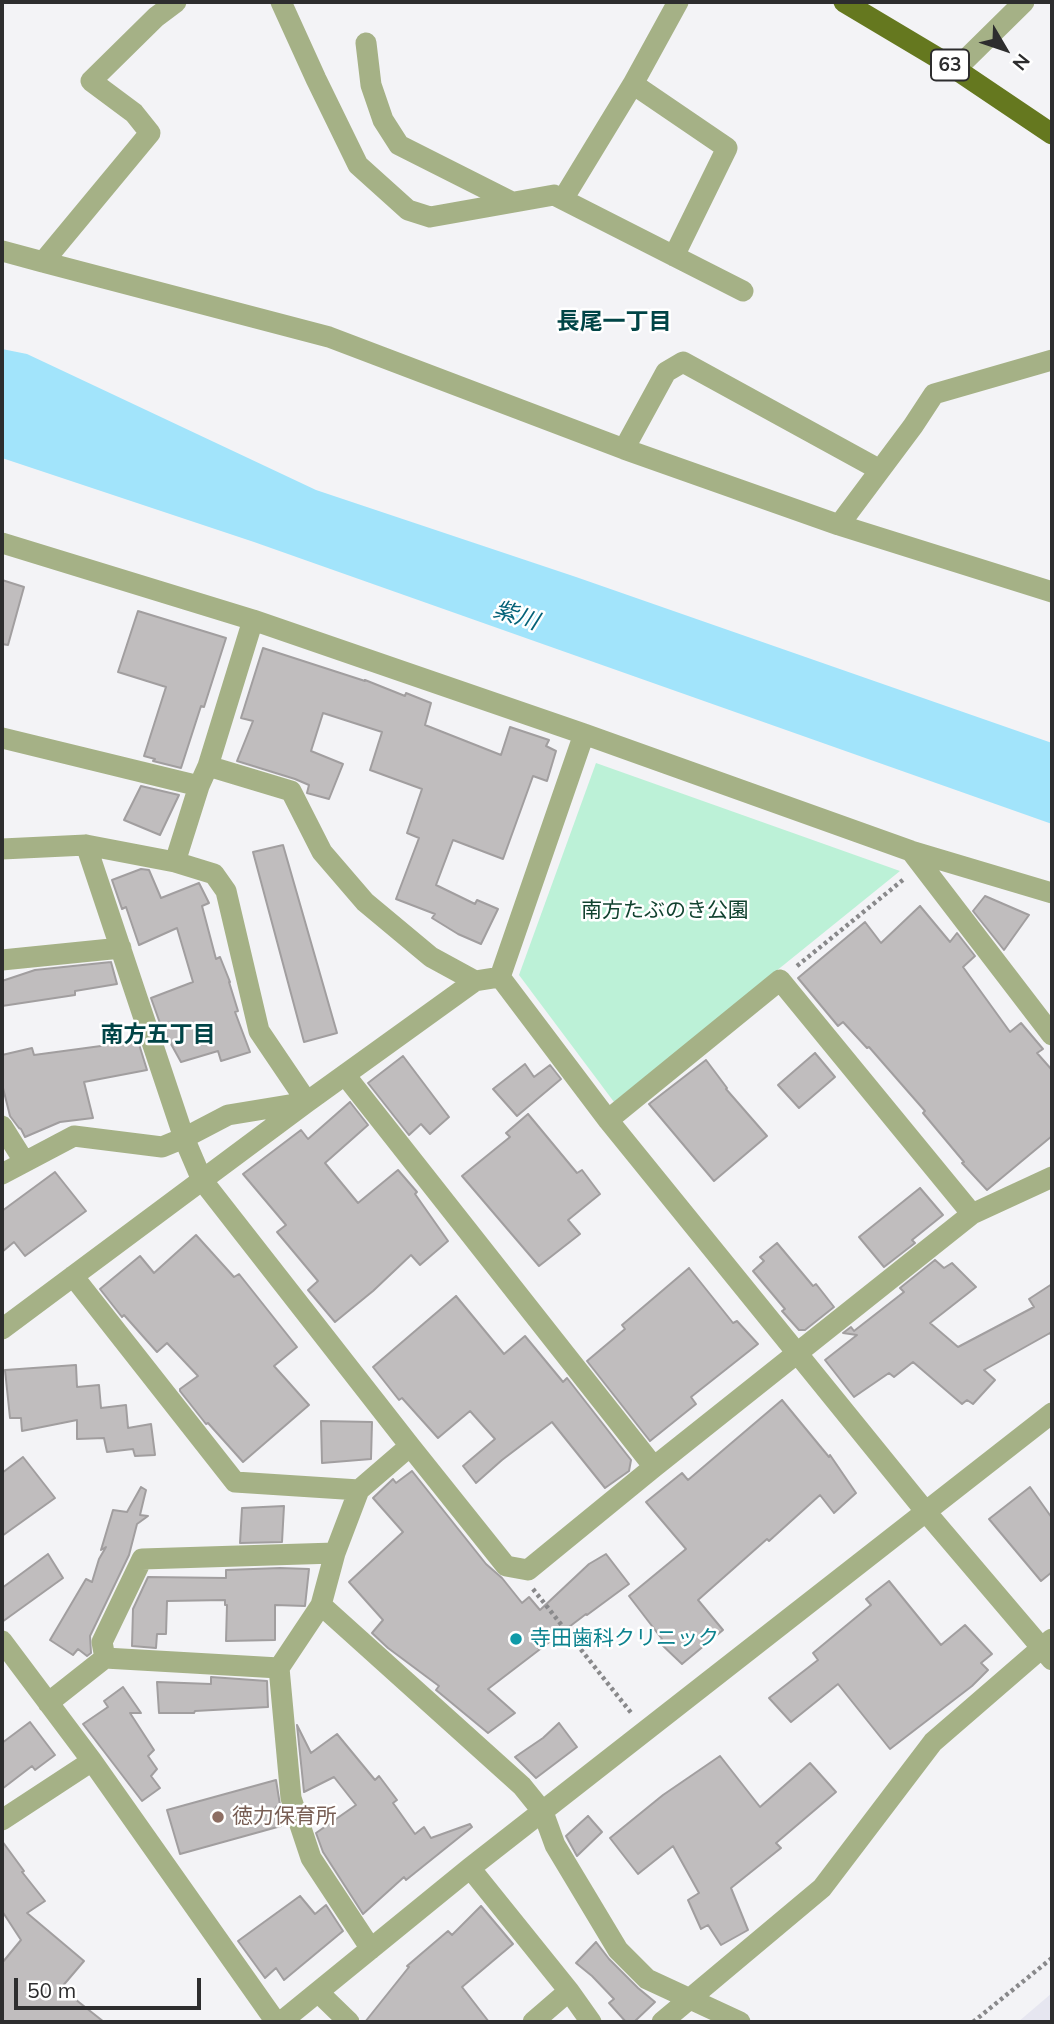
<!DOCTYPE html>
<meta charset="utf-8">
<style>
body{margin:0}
#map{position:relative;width:1054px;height:2024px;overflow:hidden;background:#f3f3f6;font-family:Mulish,sans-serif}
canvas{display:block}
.frame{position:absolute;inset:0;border:4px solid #2d2d2e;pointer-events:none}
.north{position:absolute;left:970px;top:14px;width:70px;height:70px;-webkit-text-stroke:5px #fff;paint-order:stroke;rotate:129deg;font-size:19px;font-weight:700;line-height:28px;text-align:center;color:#2d2d2e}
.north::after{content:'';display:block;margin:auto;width:24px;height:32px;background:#2d2d2e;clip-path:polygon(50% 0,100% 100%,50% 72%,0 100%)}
.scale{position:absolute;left:14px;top:1978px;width:187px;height:32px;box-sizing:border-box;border:4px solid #2d2d2e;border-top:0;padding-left:9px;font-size:21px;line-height:24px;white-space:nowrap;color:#2d2d2e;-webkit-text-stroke:5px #fff;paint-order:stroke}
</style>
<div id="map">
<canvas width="1054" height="2024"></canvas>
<div class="frame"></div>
<div class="north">N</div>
<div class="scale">50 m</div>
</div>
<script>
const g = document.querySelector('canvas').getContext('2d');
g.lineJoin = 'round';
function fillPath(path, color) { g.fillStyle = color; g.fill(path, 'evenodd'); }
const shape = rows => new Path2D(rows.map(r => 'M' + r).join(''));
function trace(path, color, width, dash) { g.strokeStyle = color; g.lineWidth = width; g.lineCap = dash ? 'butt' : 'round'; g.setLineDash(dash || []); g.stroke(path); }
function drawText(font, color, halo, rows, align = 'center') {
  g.font = font + ' Mulish,"Noto Sans JP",sans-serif'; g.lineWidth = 5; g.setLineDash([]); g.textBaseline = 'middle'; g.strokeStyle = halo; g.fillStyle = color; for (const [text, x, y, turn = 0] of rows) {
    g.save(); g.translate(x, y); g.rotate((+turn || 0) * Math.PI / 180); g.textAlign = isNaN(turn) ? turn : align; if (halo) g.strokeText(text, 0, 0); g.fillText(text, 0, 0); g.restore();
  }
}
fillPath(shape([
 [1052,1993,1052,2022,1018,2022]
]), '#e6e6f0');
fillPath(shape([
 [596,763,900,871,614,1102,519,975]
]), '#bcf1d7');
fillPath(shape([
 [2,349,27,354,316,490,576,577,1052,743,1052,824,254,542,2,458]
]), '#a2e4fb');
const building = shape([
 [2,580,24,587,8,645,2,644,2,580],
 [138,611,226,638,204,707,201,706,181,768,153,761,155,759,144,756,166,687,118,672,138,611],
 [263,648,365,681,365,680,405,696,406,693,431,703,425,725,501,755,510,727,549,740,546,746,556,751,547,781,533,776,503,859,453,840,436,885,475,904,477,900,498,909,481,944,458,934,432,918,435,914,396,899,419,838,407,833,422,789,370,770,382,732,323,713,311,751,343,764,329,799,307,793,309,785,295,779,237,761,253,721,241,718,263,648],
 [141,786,179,795,160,835,124,820,141,786],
 [283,845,337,1033,304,1042,253,852,283,845],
 [141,869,149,870,161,898,199,883,209,903,202,906,216,959,220,957,230,982,229,982,238,1011,235,1012,250,1052,221,1061,218,1051,181,1062,161,1026,151,998,193,982,177,928,139,945,126,907,122,909,112,880,141,869],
 [985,896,1029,915,1004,950,973,911,985,896],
 [920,906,950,942,957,933,975,956,963,967,1010,1032,1021,1023,1043,1049,1037,1053,1052,1070,1052,1136,987,1190,962,1163,964,1162,923,1113,925,1111,869,1047,867,1048,843,1022,838,1026,798,978,865,922,881,943,920,906],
 [111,962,117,984,75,991,75,995,2,1006,2,981,35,970,111,962],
 [138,1041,147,1070,84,1082,93,1118,60,1122,25,1137,21,1129,19,1128,10,1116,2,1084,2,1055,32,1048,34,1055,138,1041],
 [815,1053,835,1077,799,1108,778,1085,815,1053],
 [403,1056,449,1117,430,1134,421,1124,409,1135,368,1083,403,1056],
 [706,1060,727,1088,726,1089,767,1136,714,1181,649,1104,706,1060],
 [525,1064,534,1077,550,1065,561,1079,517,1116,493,1089,525,1064],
 [350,1102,368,1125,325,1163,358,1203,398,1170,417,1192,415,1194,448,1241,420,1265,411,1255,373,1291,335,1322,308,1290,318,1281,277,1232,286,1225,243,1174,301,1130,308,1139,350,1102],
 [528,1114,577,1173,582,1170,600,1194,568,1220,580,1234,539,1266,462,1176,510,1137,506,1133,528,1114],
 [55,1172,86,1211,25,1256,14,1242,2,1252,2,1211,55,1172],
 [920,1188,943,1215,912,1240,915,1243,884,1267,859,1237,920,1188],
 [196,1235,234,1277,239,1274,297,1347,274,1366,309,1405,243,1462,208,1423,206,1424,180,1391,180,1389,198,1376,167,1343,157,1352,124,1315,122,1317,100,1289,140,1256,154,1273,196,1235],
 [777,1243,813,1286,816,1284,834,1307,805,1330,799,1330,782,1311,785,1309,753,1271,764,1261,760,1257,777,1243],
 [935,1260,944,1268,952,1263,976,1287,930,1323,958,1347,1034,1307,1029,1299,1052,1284,1052,1337,1050,1333,984,1370,995,1380,973,1404,967,1400,962,1404,913,1362,894,1377,889,1373,854,1397,825,1360,857,1335,843,1333,851,1327,854,1331,904,1292,900,1288,935,1260],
 [689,1268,733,1323,737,1321,758,1344,691,1397,696,1404,650,1441,587,1361,625,1329,622,1325,689,1268],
 [456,1296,504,1354,525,1336,563,1382,567,1378,631,1460,629,1471,605,1488,552,1422,502,1460,476,1483,463,1466,495,1439,470,1411,438,1438,402,1398,399,1400,373,1367,456,1296],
 [76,1365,77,1387,99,1385,101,1408,126,1405,128,1428,151,1424,155,1455,135,1456,133,1449,107,1452,104,1438,77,1439,77,1420,22,1431,21,1418,10,1418,5,1370,76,1365],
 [782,1400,829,1457,830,1455,856,1493,834,1513,820,1495,769,1541,767,1539,698,1600,723,1630,682,1664,659,1642,662,1639,629,1596,686,1549,646,1502,682,1473,688,1480,782,1400],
 [321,1421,372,1422,371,1459,322,1463,321,1421],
 [23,1457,55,1498,2,1536,2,1473,23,1457],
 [412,1471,486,1564,502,1578,522,1603,529,1597,540,1610,589,1564,606,1554,629,1584,587,1615,586,1614,488,1689,515,1713,488,1733,436,1690,439,1686,388,1648,372,1633,383,1620,349,1582,403,1532,373,1498,393,1479,396,1483,412,1471],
 [141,1487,146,1490,140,1515,148,1516,137,1524,129,1555,90,1636,91,1653,87,1656,78,1649,73,1655,50,1640,86,1579,92,1582,99,1559,106,1547,101,1550,113,1510,127,1512,141,1487],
 [1030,1487,1052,1518,1052,1572,1041,1581,989,1519,1030,1487],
 [284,1506,282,1542,240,1543,242,1508,284,1506],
 [48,1554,63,1578,2,1622,2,1588,48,1554],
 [280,1568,309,1569,305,1606,275,1605,275,1640,226,1641,227,1605,225,1605,225,1600,167,1601,166,1634,157,1634,156,1648,132,1646,133,1609,148,1577,226,1578,226,1570,280,1568],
 [889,1581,941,1645,965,1625,992,1654,981,1663,988,1670,972,1686,890,1749,838,1684,791,1722,769,1698,818,1660,813,1653,871,1605,866,1599,889,1581],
 [211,1677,267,1681,268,1707,195,1711,194,1713,159,1713,157,1682,211,1684,211,1677],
 [123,1687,141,1713,130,1713,154,1750,148,1756,157,1769,151,1776,160,1788,142,1801,83,1724,108,1707,104,1701,123,1687],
 [30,1722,55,1755,35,1770,32,1766,2,1789,2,1743,30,1722],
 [559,1723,577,1747,536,1778,515,1757,543,1738,559,1723],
 [297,1725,311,1753,337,1734,375,1780,379,1776,397,1800,393,1803,415,1834,424,1827,431,1838,470,1824,472,1827,406,1880,404,1877,363,1914,323,1852,316,1833,356,1805,334,1777,304,1792,297,1725],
 [720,1756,760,1807,810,1763,836,1792,776,1843,781,1848,731,1888,748,1930,721,1945,708,1925,701,1929,688,1900,699,1893,673,1846,638,1874,610,1838,663,1795,720,1756],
 [276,1780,280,1805,276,1807,281,1826,180,1854,167,1810,276,1780],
 [588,1816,602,1832,577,1856,566,1836,588,1816],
 [2,1841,24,1871,22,1872,45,1901,27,1913,84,1961,61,1988,104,2022,2,2022,2,1963,21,1940,2,1911,2,1841],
 [300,1896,315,1914,326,1905,343,1931,284,1980,276,1968,265,1978,238,1941,300,1896],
 [481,1906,513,1944,462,1987,489,2022,365,2022,409,1967,407,1966,448,1931,452,1935,481,1906],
 [596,1942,609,1959,638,1988,655,2002,634,2022,626,2022,609,2003,614,1999,592,1976,576,1963,596,1942]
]);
fillPath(building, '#c0bdbe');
trace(building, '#a19e9f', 2);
trace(shape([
 [797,966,904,879],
 [533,1589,632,1714],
 [973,2022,1052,1958]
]), '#89898b', 4.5, [3.5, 3.5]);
trace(shape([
 [281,2,316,79,358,165,408,210,430,217,554,195,743,291],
 [366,43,371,85,383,120,399,145,512,202],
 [956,69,1024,2],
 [633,84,678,2],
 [563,199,633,84,727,148,674,256],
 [2,251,43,262,150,133,134,113,91,81,156,17,176,2],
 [43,262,329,337,624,449,839,525,1052,592],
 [624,449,666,372,683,362,880,470],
 [839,525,913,426,934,394,1052,360],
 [2,543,253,620,584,734,911,851,1052,893],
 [2,738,199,786],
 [208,766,291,791,322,852,365,902,431,957,475,981],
 [86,845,184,1138,202,1180,410,1446,506,1566,528,1570,654,1467,972,1214],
 [2,849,86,845,175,862,214,874,226,891,259,1031,307,1102,228,1115,184,1138,162,1147,74,1136,2,1174],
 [911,851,1052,1035],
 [175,862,199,786,208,766,253,620],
 [2,960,121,948],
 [500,977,584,734],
 [345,1075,654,1467],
 [608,1120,780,980,972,1214,1052,1177],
 [2,1126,24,1161],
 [73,1276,235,1482,359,1490],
 [2,1329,307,1102,475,981,500,977,608,1120,926,1512,1052,1660],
 [321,1605,522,1786,543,1812,555,1845,618,1950,647,1979,740,2022],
 [2,1641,92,1761,276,2022],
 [105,1658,102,1642,142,1559,335,1553],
 [279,1668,291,1798,311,1858,371,1949],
 [48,1703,105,1658,279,1668,321,1605,335,1553,359,1490,410,1446],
 [2,1820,92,1761],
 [470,1868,569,1991,591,2022],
 [318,1992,349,2022],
 [281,2022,470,1868,1052,1413],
 [533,2022,569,1991],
 [662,2022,822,1888,933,1742,1052,1639]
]), '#a5b186', 21);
trace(shape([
 [844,2,948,64,1052,134]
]), '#65781f', 21);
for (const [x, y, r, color] of [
 [516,1639,7,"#0f9aa8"],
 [218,1817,7,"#8d6e63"]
]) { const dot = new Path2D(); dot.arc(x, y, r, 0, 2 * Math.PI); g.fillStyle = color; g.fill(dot); trace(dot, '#fff', 2.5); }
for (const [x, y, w] of [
 [950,65,38]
]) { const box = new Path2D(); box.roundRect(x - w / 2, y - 15.5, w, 31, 5); g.fillStyle = '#fff'; g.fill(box); trace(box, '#2d2d2e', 2); }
drawText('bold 19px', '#2d2d2e', null, [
 ["63",950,65]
]);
drawText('21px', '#11422f', '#fff', [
 ["南方たぶのき公園",665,911]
]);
drawText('21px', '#0d838f', '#fff', [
 ["寺田歯科クリニック",530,1639]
], 'left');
drawText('21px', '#785e54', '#fff', [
 ["徳力保育所",232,1817]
], 'left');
drawText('bold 23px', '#004446', '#fff', [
 ["長尾一丁目",614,322],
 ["南方五丁目",158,1035]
]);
drawText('italic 23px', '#046278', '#fff', [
 ["紫川",516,616,18]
]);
</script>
